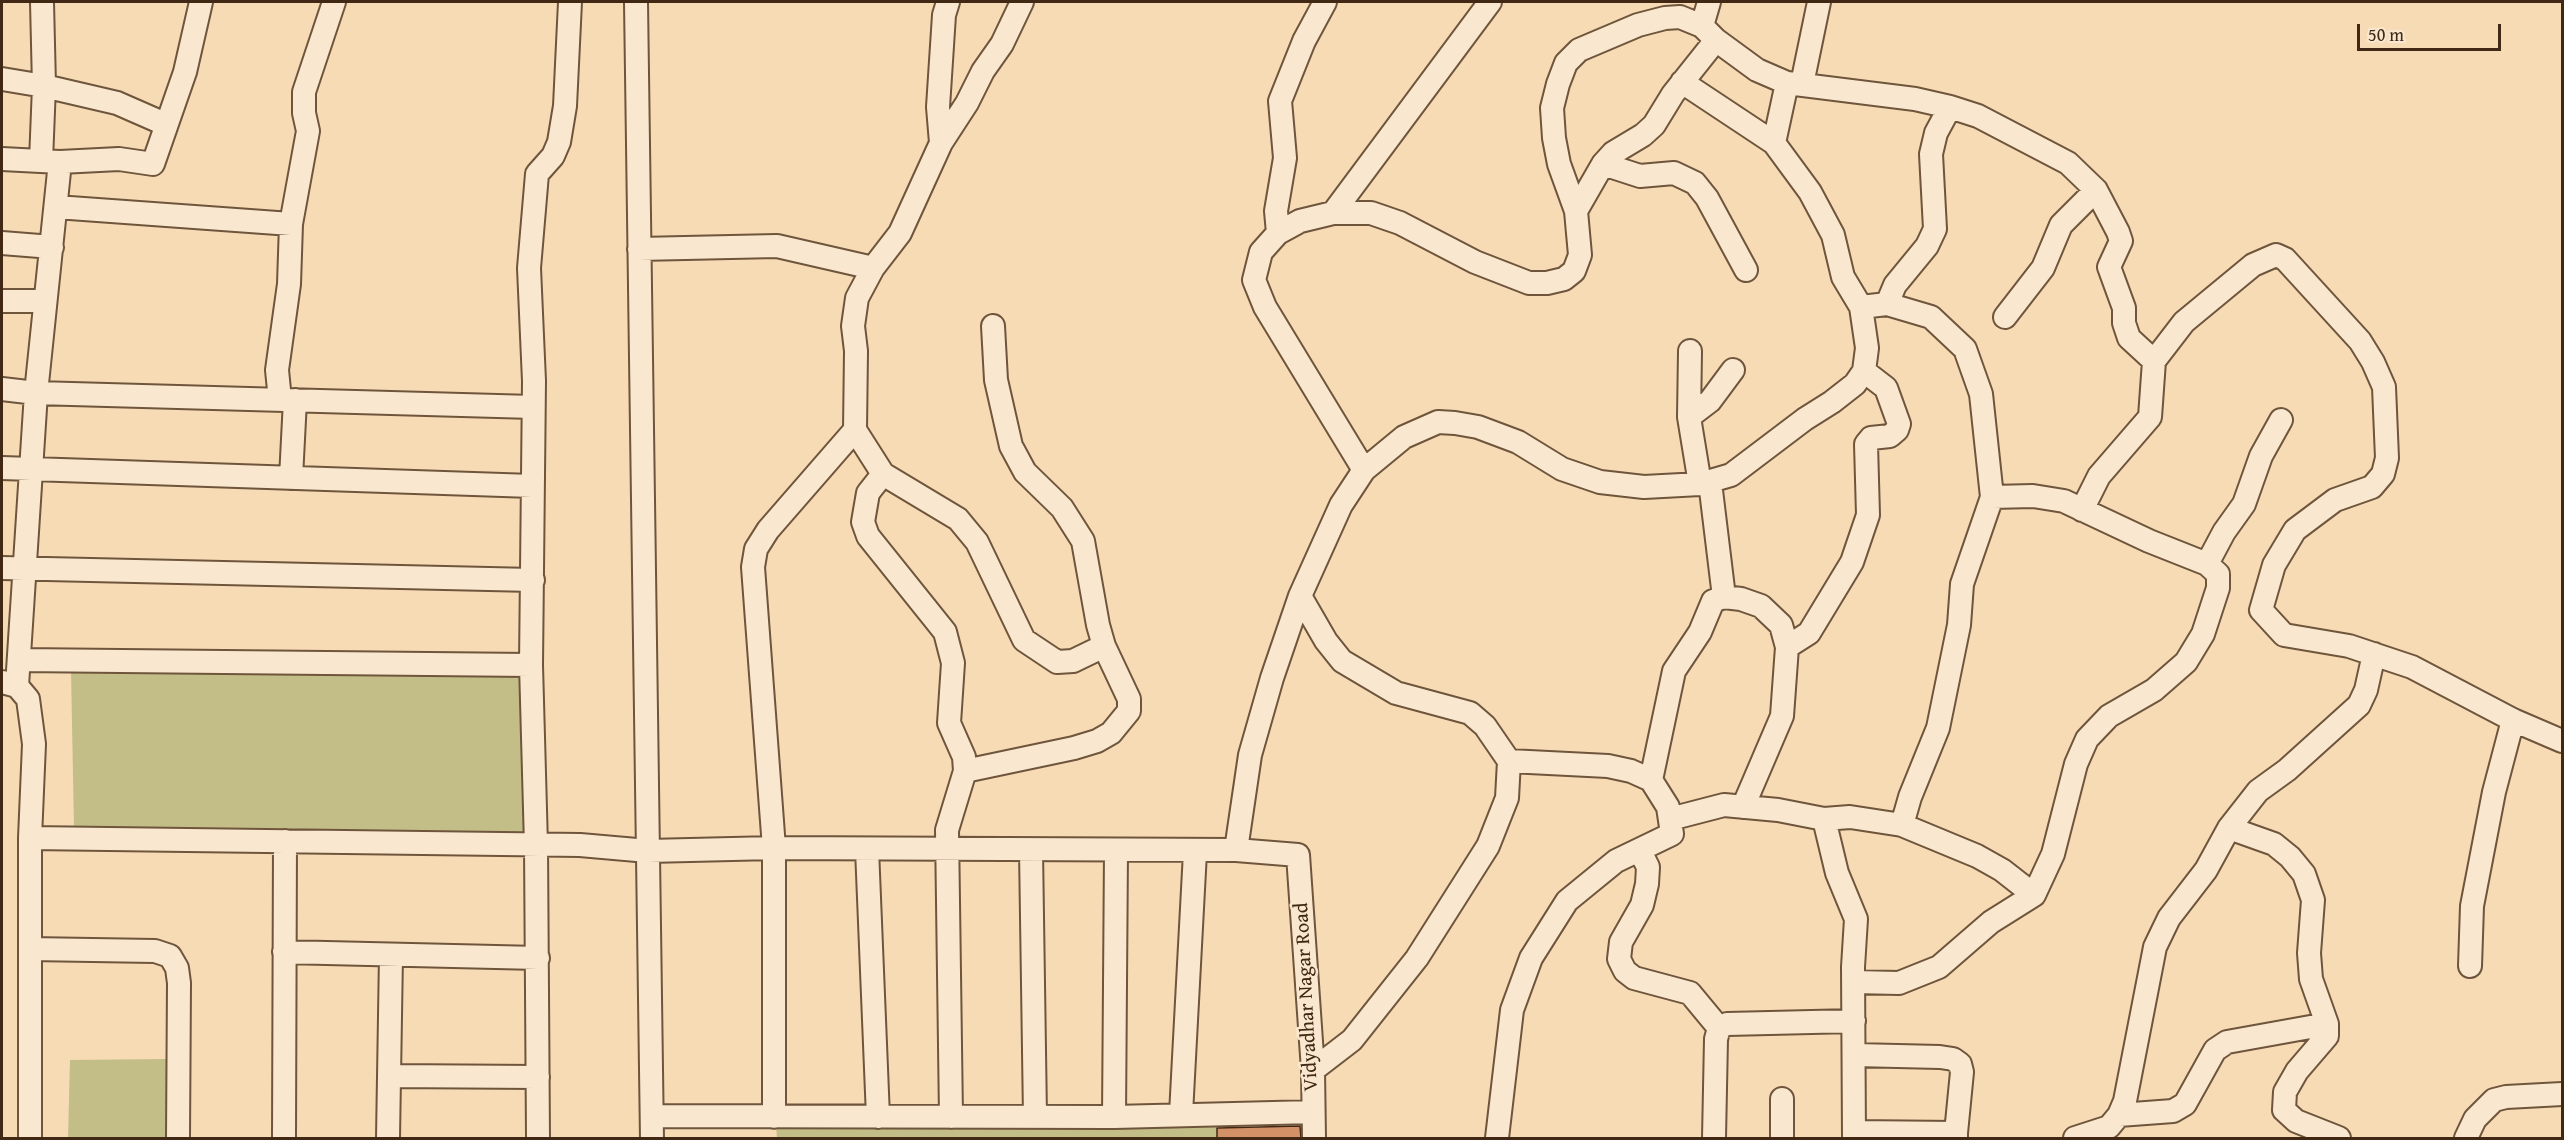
<!DOCTYPE html>
<style>
body{margin:0}
#map{position:relative;width:2564px;height:1140px;overflow:hidden;background:#f6dbb5;font-family:"Gentium Book Plus",serif}
canvas{display:block}
.frame{position:absolute;inset:0;border:3px solid #412814;pointer-events:none}
.scale{position:absolute;left:2357px;top:24px;width:144px;height:27px;box-sizing:border-box;border:3px solid #412814;border-top:0;padding-left:8px;font-size:18px;line-height:21px;white-space:nowrap;color:#412814;-webkit-text-stroke:4px #f9e8cf;paint-order:stroke}
</style>
<div id="map">
<canvas width="2564" height="1140"></canvas>
<div class="frame"></div>
<div class="scale">50 m</div>
</div>
<script>
const g = document.querySelector('canvas').getContext('2d');
g.lineJoin = 'round';
function fillPath(path, color) { g.fillStyle = color; g.fill(path, 'evenodd'); }
const shape = rows => new Path2D(rows.map(r => 'M' + r).join(''));
function trace(path, color, width, dash) { g.strokeStyle = color; g.lineWidth = width; g.lineCap = dash ? 'butt' : 'round'; g.setLineDash(dash || []); g.stroke(path); }
function drawText(font, color, halo, rows, align = 'center') {
  g.font = font + ' "Gentium Book Plus",serif'; g.lineWidth = 5; g.setLineDash([]); g.textBaseline = 'middle'; g.strokeStyle = halo; g.fillStyle = color; for (const [text, x, y, turn = 0] of rows) {
    g.save(); g.translate(x, y); g.rotate((+turn || 0) * Math.PI / 180); g.textAlign = isNaN(turn) ? turn : align; if (halo) g.strokeText(text, 0, 0); g.fillText(text, 0, 0); g.restore();
  }
}
fillPath(shape([
 [71,671,524,677,530,839,74,828],
 [166,1059,166,1138,68,1138,70,1060],
 [1217,1119,1217,1138,777,1138,776,1125]
]), '#c3be88');
const building = shape([
 [1300,1126,1301,1138,1217,1138,1217,1128,1300,1126]
]);
fillPath(building, '#d29166');
trace(building, '#412814', 1.5);
const street = shape([
 [42,2,44,86,117,103,165,124],
 [636,2,652,1138],
 [1702,26,1709,2],
 [2,79,44,86,41,161],
 [1802,84,1819,2],
 [941,143,938,107,944,15,948,2],
 [1774,143,1787,83],
 [2,159,60,162,119,159,153,164,185,72,201,2],
 [1603,164,1640,176,1674,173,1695,183,1707,198,1746,270],
 [56,207,291,224],
 [1576,211,1603,164,1613,153,1643,135,1654,125,1673,94,1716,40],
 [1333,213,1490,2],
 [1278,233,1276,211,1285,158,1280,101,1304,41,1325,2],
 [2,243,52,247],
 [639,249,777,246,873,268,857,298,853,326,856,351,855,430,883,474,958,519,977,542,1024,640,1057,662,1073,661,1104,646],
 [873,268,900,233,941,143,967,103,983,71,1002,44,1022,2],
 [2,301,44,301],
 [1887,304,1895,285,1927,246,1935,229,1931,154,1936,133,1950,107],
 [1861,307,1887,304,1931,317,1965,349,1981,394,1992,497,1962,584,1959,625,1938,728,1910,797,1902,825],
 [2005,317,2043,268,2061,225,2096,190],
 [2,389,36,393,533,407],
 [280,400,277,370,289,284,291,224,308,131,304,113,304,92,334,2],
 [1689,417,1690,351],
 [2,468,532,486],
 [1364,470,1265,307,1254,280,1261,252,1278,233,1300,221,1333,213,1371,213,1400,223,1475,262,1529,283,1547,283,1564,279,1574,271,1580,255,1576,211,1559,164,1554,138,1552,108,1558,84,1566,63,1579,50,1638,25,1665,18,1680,17,1702,26,1716,40,1757,70,1787,83,1915,99,1950,107,1978,116,2068,163,2096,190,2118,232,2121,241,2109,267,2124,308,2124,323,2129,338,2154,361],
 [883,474,868,493,863,522,868,536,945,632,953,663,949,723,964,757,965,771,947,830,951,1117],
 [291,478,295,400],
 [1710,482,1724,597],
 [1700,484,1689,417,1710,401,1733,370],
 [2082,510,2099,476,2150,417,2154,361,2184,322,2253,265,2276,255,2285,259,2360,341,2373,362,2384,387,2387,458,2383,474,2372,487,2335,500,2295,530,2274,565,2261,610,2284,635,2349,646,2412,667,2513,720,2562,741],
 [2207,564,2224,532,2244,504,2261,456,2281,420],
 [2,568,533,580],
 [1300,596,1326,641,1342,661,1396,693,1470,713,1485,726,1509,761],
 [1787,647,1809,633,1852,562,1868,515,1866,444,1871,438,1890,436,1897,430,1899,424,1886,388,1864,371],
 [19,660,531,665],
 [2,682,17,686,28,699,34,744,30,838,30,1138],
 [17,686,36,393,60,162],
 [965,771,1074,748,1097,741,1111,733,1129,711,1129,699,1104,646,1098,625,1083,541,1062,508,1025,472,1011,446,996,380,993,326],
 [1651,780,1674,671,1700,632,1713,601,1724,597,1741,599,1761,606,1781,625,1787,647,1782,716,1743,807],
 [1670,819,1724,805,1778,810,1824,819,1850,817,1902,825,1977,856,2002,870,2034,895],
 [1824,819,1837,873,1856,919,1853,967,1854,1138],
 [2229,828,2274,844,2290,857,2304,874,2313,900,2309,953,2311,979,2327,1024,2327,1036,2297,1071,2285,1092,2284,1110,2296,1121,2339,1138],
 [30,838,580,845,648,851,774,848,1236,850,1298,855,1313,1070,1314,1138],
 [867,849,878,1117],
 [1031,850,1035,1117],
 [1236,850,1250,755,1272,678,1300,596,1341,505,1364,470,1404,437,1438,422,1455,423,1478,427,1518,442,1562,469,1600,482,1644,487,1700,484,1731,475,1805,419,1832,402,1855,384,1864,371,1867,348,1861,307,1843,277,1833,235,1810,192,1774,143,1682,82],
 [1640,851,1648,867,1647,884,1642,905,1621,942,1619,959,1625,971,1634,978,1690,993,1719,1028],
 [30,949,155,951,170,956,177,968,179,983,178,1138],
 [284,952,538,958],
 [2470,966,2472,906,2494,792,2513,720],
 [1854,982,1899,983,1939,967,1991,922,2034,895,2053,854,2076,764,2087,739,2109,716,2154,690,2186,662,2203,634,2218,588,2218,574,2207,564,2149,541,2064,501,2033,496,1992,497],
 [1855,1055,1940,1057,1953,1059,1960,1064,1962,1072,1956,1133],
 [1313,1070,1352,1040,1417,958,1488,846,1507,798,1509,761,1608,766,1631,771,1651,780,1668,807,1672,834,1616,861,1567,901,1531,958,1512,1010,1497,1138],
 [389,1076,538,1077],
 [1782,1099,1782,1138],
 [1181,1114,1195,852],
 [2119,1115,2173,1111,2185,1104,2215,1050,2227,1042,2327,1024],
 [652,1116,1114,1117,1313,1112],
 [774,1117,774,848,753,567,756,549,768,530,855,430],
 [1114,1117,1116,851],
 [1854,1132,1956,1133,1956,1138],
 [284,1138,285,841],
 [388,1138,391,955],
 [538,1138,536,845,531,665,534,381,529,268,537,174,553,156,559,142,565,106,570,2],
 [1714,1138,1716,1039,1719,1028,1727,1024,1854,1021],
 [2075,1138,2109,1127,2119,1115,2125,1101,2155,947,2169,918,2206,870,2229,828,2258,791,2287,770,2359,705,2366,690,2374,654],
 [2466,1138,2475,1119,2494,1100,2506,1097,2562,1094]
]);
trace(street, '#6e553c', 26);
trace(street, '#f9e8cf', 22);
drawText('20px', '#412814', '#f9e8cf', [
 ["Vidyadhar Nagar Road",1307,997,-93]
]);
</script>
